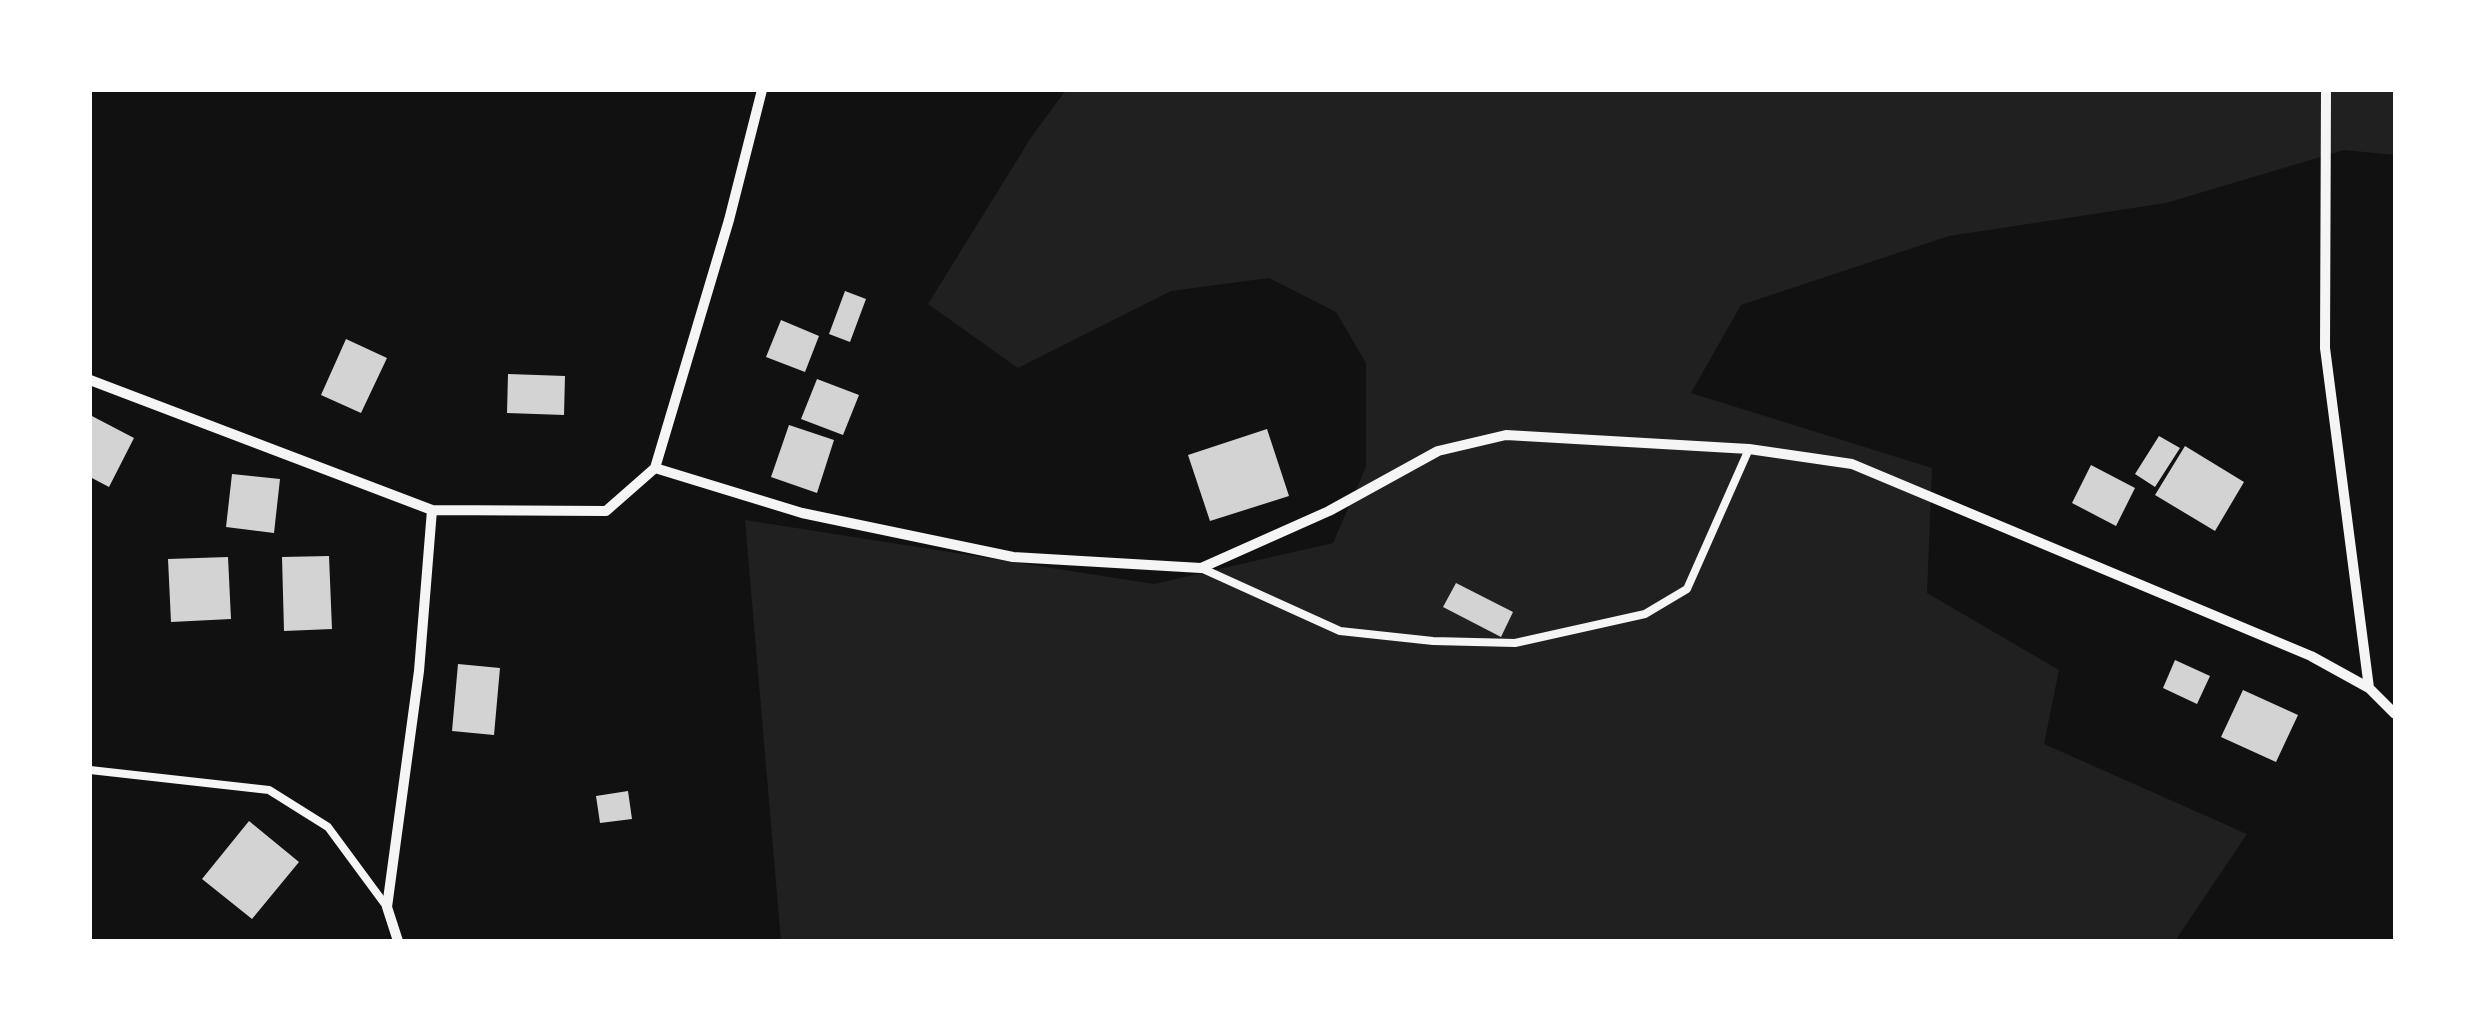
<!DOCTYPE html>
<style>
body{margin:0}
#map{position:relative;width:2485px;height:1031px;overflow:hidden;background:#111;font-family:"Roboto Condensed",sans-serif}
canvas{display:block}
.frame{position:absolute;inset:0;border:92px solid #fff;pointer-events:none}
</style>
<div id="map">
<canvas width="2485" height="1031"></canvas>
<div class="frame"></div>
</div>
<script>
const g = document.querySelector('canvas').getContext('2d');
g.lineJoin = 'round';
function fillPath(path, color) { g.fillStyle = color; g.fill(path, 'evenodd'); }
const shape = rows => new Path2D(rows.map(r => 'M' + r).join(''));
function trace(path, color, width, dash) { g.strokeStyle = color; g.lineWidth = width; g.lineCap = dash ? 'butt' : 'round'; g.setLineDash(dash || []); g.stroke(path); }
fillPath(shape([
 [1066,90,2395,90,2395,155,2344,150,2166,203,1949,236,1741,305,1691,393,1932,468,1927,593,2059,670,2044,744,2247,834,2175,941,781,941,745,520,1154,584,1333,543,1366,467,1366,363,1336,312,1269,278,1171,291,1018,368,928,304,1032,136]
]), '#202020');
fillPath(shape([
 [845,291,866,299,850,342,829,334],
 [781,320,819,336,805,372,766,357],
 [346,339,387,358,361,413,321,395],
 [508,374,565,376,564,415,507,413],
 [817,379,859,395,843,435,801,419],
 [90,415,134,438,109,487,90,477],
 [789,425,834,440,817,493,771,477],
 [1267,429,1289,496,1210,521,1188,455],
 [2159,436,2180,448,2155,487,2135,474],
 [2185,446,2244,482,2215,531,2155,495],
 [2091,465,2135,488,2116,526,2072,503],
 [232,474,280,479,274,533,226,527],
 [329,556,332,629,284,631,282,557],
 [228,557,231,619,171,622,168,559],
 [1456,583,1513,612,1501,637,1443,607],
 [2175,660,2210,676,2197,704,2163,688],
 [458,664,500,668,494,735,452,731],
 [2243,690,2298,715,2276,762,2221,737],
 [628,791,632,819,600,823,596,796],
 [249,821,299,862,252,919,202,879]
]), '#d3d3d3');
trace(shape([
 [1201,568,1340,631,1433,641,1515,643,1645,614,1687,589,1749,449],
 [90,770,269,790,328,827,387,907]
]), '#f5f5f5', 8);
trace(shape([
 [2326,90,2325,348,2369,688],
 [90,380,432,510,606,511,655,468],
 [655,468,802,513,1013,557,1201,568,1329,511,1438,451,1506,435,1749,449,1852,464,2311,656,2369,688,2395,714],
 [655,468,729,220,762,90],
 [398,941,387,907,419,671,432,510]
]), '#f5f5f5', 10);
</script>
